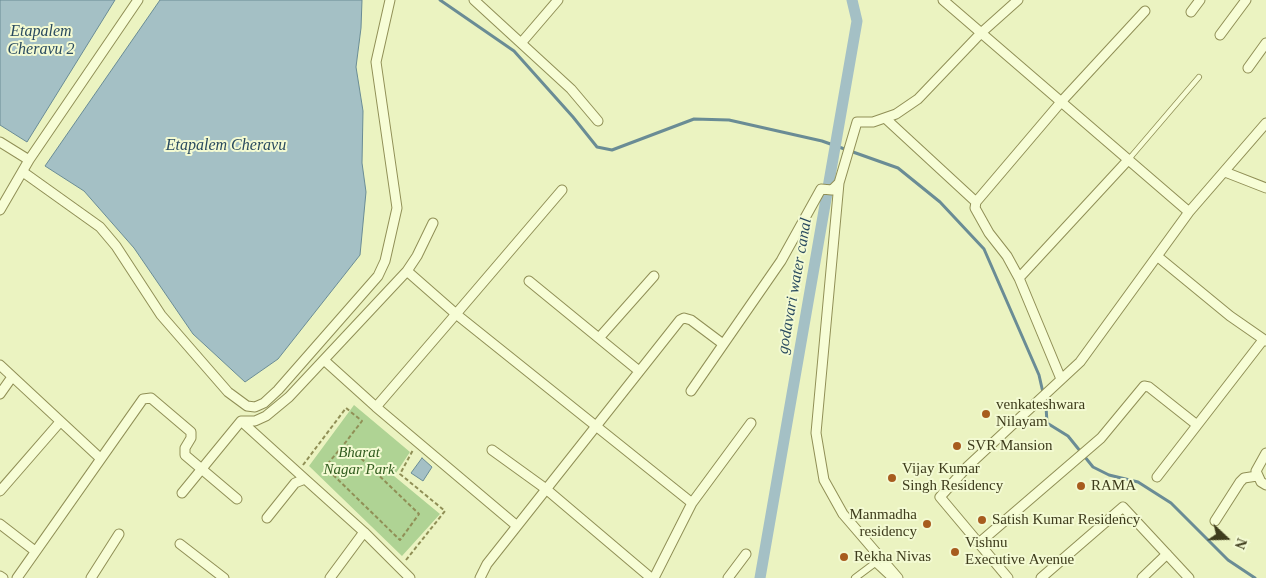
<!DOCTYPE html>
<style>
body{margin:0}
#map{position:relative;width:1266px;height:578px;overflow:hidden;background:#ebf3c1;font-family:Georgia,serif}
canvas{display:block}
.north{position:absolute;left:1201px;top:513px;width:50px;height:50px;-webkit-text-stroke:4px #f3fad2;paint-order:stroke;rotate:111deg;font-size:14px;font-weight:700;line-height:20px;text-align:center;color:#3e3c1c}
.north::after{content:'';display:block;margin:auto;width:18px;height:22px;background:#3e3c1c;clip-path:polygon(50% 0,100% 100%,50% 72%,0 100%)}
</style>
<div id="map">
<canvas width="1266" height="578"></canvas>
<div class="north">N</div>
</div>
<script>
const g = document.querySelector('canvas').getContext('2d');
g.lineJoin = 'round';
function fillPath(path, color) { g.fillStyle = color; g.fill(path, 'evenodd'); }
const shape = rows => new Path2D(rows.map(r => 'M' + r).join(''));
function trace(path, color, width, dash) { g.strokeStyle = color; g.lineWidth = width; g.lineCap = dash ? 'butt' : 'round'; g.setLineDash(dash || []); g.stroke(path); }
function drawText(font, color, halo, rows, align = 'center') {
  g.font = font + ' Georgia,serif'; g.lineWidth = 4; g.setLineDash([]); g.textBaseline = 'middle'; g.strokeStyle = halo; g.fillStyle = color; for (const [text, x, y, turn = 0] of rows) {
    g.save(); g.translate(x, y); g.rotate((+turn || 0) * Math.PI / 180); g.textAlign = isNaN(turn) ? turn : align; if (halo) g.strokeText(text, 0, 0); g.fillText(text, 0, 0); g.restore();
  }
}
fillPath(shape([
 [354,405,410,452,394,476,440,514,402,556,309,466]
]), '#afd394');
const water = shape([
 [0,0,115,0,27,142,0,125,0,0],
 [160,0,362,0,361,28,356,67,363,111,362,163,366,192,360,255,278,359,245,382,193,334,134,248,84,191,45,166,160,0],
 [422,458,432,467,423,481,411,473,422,458]
]);
fillPath(water, '#a4c0c5');
trace(water, '#6a8c95', 1);
trace(shape([
 [440,0,514,51,573,117,597,147,612,150,694,119,729,120,822,141,898,168,940,202,984,249,1039,375,1046,406,1047,423,1068,436,1093,467,1109,475,1138,482,1171,503,1228,560,1255,578]
]), '#6a8c95', 3);
trace(shape([
 [760,578,857,21,852,0]
]), '#a4c0c5', 11);
const service = shape([
 [1129,159,1199,77]
]);
const pedestrian = shape([
 [855,578,875,563,891,578]
]);
const minor = shape([
 [474,0,571,89,598,121],
 [943,0,1189,212],
 [1191,12,1200,0],
 [1220,35,1246,0],
 [522,42,558,0],
 [1248,68,1266,43],
 [885,118,976,202],
 [0,142,29,160],
 [23,172,100,227,116,246,161,315,228,392,247,406,255,407,264,403,278,390,378,276,385,261,397,208,376,62,390,0],
 [1225,172,1266,188],
 [839,183,816,433,824,480,843,514,898,578],
 [0,210,29,160,138,0],
 [1157,256,1230,316,1266,341],
 [407,271,417,256,433,223],
 [1019,278,1129,159],
 [529,281,639,371],
 [599,338,654,276],
 [325,361,376,407],
 [0,365,100,458],
 [1061,379,1019,278,1007,256,989,233,975,208,976,202,1061,102,1145,11],
 [691,391,781,261,821,189,832,190,839,183,857,122,873,122,896,114,918,99,981,33,1018,0],
 [0,394,12,377],
 [241,421,305,479],
 [492,450,546,489,651,578],
 [1266,453,1256,471,1261,482,1266,485],
 [1157,477,1263,340],
 [0,491,60,422],
 [182,493,241,421,255,421,266,416,289,397,407,271,456,314,562,190],
 [267,518,295,483,305,479,364,532,410,578],
 [1215,521,1240,482,1244,478,1257,476],
 [0,524,35,551],
 [517,526,376,407,456,314,692,503],
 [979,543,1101,438,1144,386,1149,387,1197,425],
 [180,544,224,578],
 [0,576,3,578],
 [17,578,143,399,151,398,191,432,191,438,185,448,185,455,237,499],
 [91,578,119,534],
 [330,578,364,532],
 [480,578,487,564,680,320,684,318,691,320,723,344],
 [654,578,692,503,751,423],
 [728,578,746,554],
 [1008,578,940,497,968,466,1080,362,1189,212,1266,123],
 [1041,578,1123,507,1189,578],
 [1142,578,1167,554]
]);
trace(service, '#908f56', 6);
trace(pedestrian, '#908f56', 8);
trace(minor, '#908f56', 11);
trace(shape([
 [303,465,346,408,362,421,345,443,325,467,400,540,419,514,345,443],
 [406,560,445,511,400,474,413,450]
]), '#908f56', 2, [4, 2.5]);
trace(service, '#f7fdd6', 4.5);
trace(pedestrian, '#f7fdd6', 6);
trace(minor, '#f7fdd6', 9);
for (const [x, y, r, color] of [
 [986,414,5,"#a75c1e"],
 [957,446,5,"#a75c1e"],
 [892,478,5,"#a75c1e"],
 [1081,486,5,"#a75c1e"],
 [982,520,5,"#a75c1e"],
 [927,524,5,"#a75c1e"],
 [955,552,5,"#a75c1e"],
 [844,557,5,"#a75c1e"]
]) { const dot = new Path2D(); dot.arc(x, y, r, 0, 2 * Math.PI); g.fillStyle = color; g.fill(dot); trace(dot, '#f3fad2', 2); }
drawText('15px', '#3e3c1c', '#f3fad2', [
 ["venkateshwara",996,405],
 ["Nilayam",996,422],
 ["SVR Mansion",967,446],
 ["Vijay Kumar",902,469],
 ["Singh Residency",902,486],
 ["RAMA",1091,486],
 ["Manmadha",917,515,"right"],
 ["residency",917,532,"right"],
 ["Satish Kumar Residency",992,520],
 ["Vishnu",965,543],
 ["Executive Avenue",965,560],
 ["Rekha Nivas",854,557]
], 'left');
drawText('italic 15px', '#325d20', '#f3fad2', [
 ["Bharat",359,453],
 ["Nagar Park",359,470]
]);
drawText('italic 16px', '#294a5f', '#f3fad2', [
 ["Etapalem",41,32],
 ["Cheravu 2",41,50],
 ["Etapalem Cheravu",226,146],
 ["godavari water canal",795,286,-80]
]);
</script>
